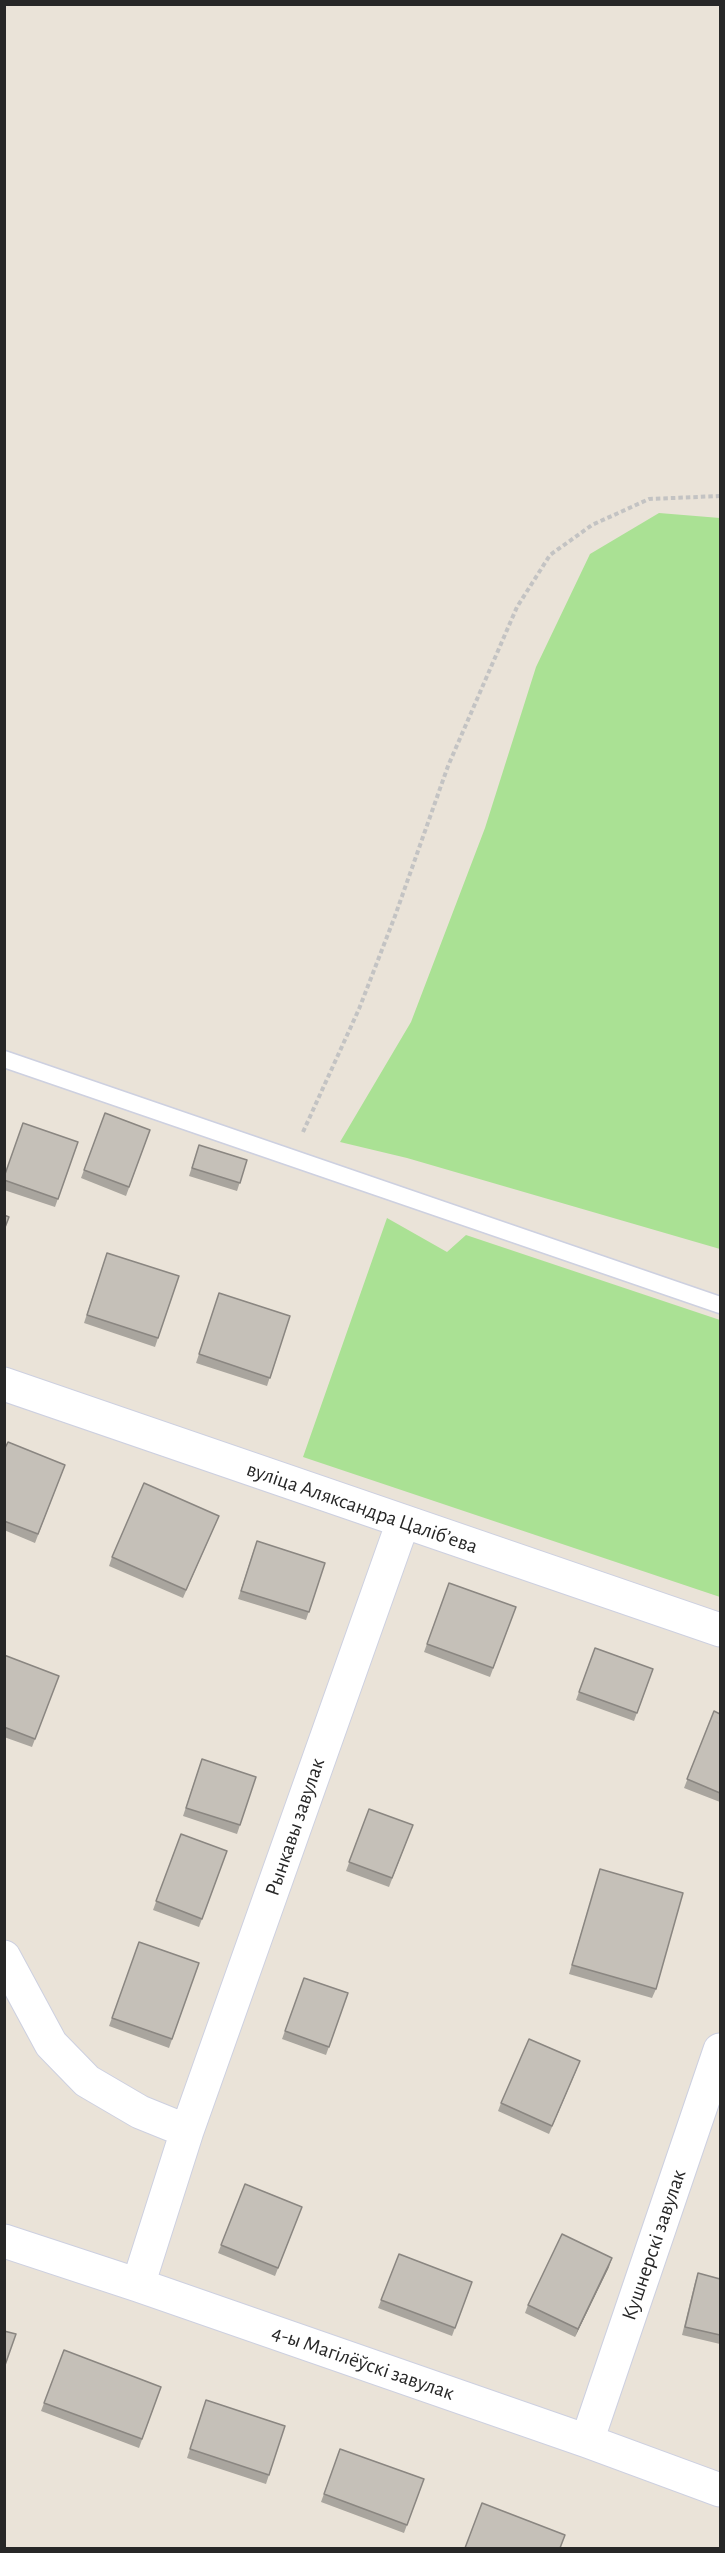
<!DOCTYPE html>
<meta charset="utf-8">
<style>
body{margin:0}
#map{position:relative;width:725px;height:2553px;overflow:hidden;background:#eae3d8;font-family:"Alegreya Sans",sans-serif}
canvas{display:block}
.frame{position:absolute;inset:0;border:6px solid #272727;pointer-events:none}
</style>
<div id="map">
<canvas width="725" height="2553"></canvas>
<div class="frame"></div>
</div>
<script>
const g = document.querySelector('canvas').getContext('2d');
g.lineJoin = 'round';
function fillPath(path, color) { g.fillStyle = color; g.fill(path, 'evenodd'); }
const shape = rows => new Path2D(rows.map(r => 'M' + r).join(''));
function trace(path, color, width, dash) { g.strokeStyle = color; g.lineWidth = width; g.lineCap = dash ? 'butt' : 'round'; g.setLineDash(dash || []); g.stroke(path); }
function drawText(font, color, halo, rows, align = 'center') {
  g.font = font + ' "Alegreya Sans",sans-serif'; g.lineWidth = 6; g.setLineDash([]); g.textBaseline = 'middle'; g.strokeStyle = halo; g.fillStyle = color; for (const [text, x, y, turn = 0] of rows) {
    g.save(); g.translate(x, y); g.rotate((+turn || 0) * Math.PI / 180); g.textAlign = isNaN(turn) ? turn : align; if (halo) g.strokeText(text, 0, 0); g.fillText(text, 0, 0); g.restore();
  }
}
fillPath(shape([
 [659,513,720,518,720,1249,407,1158,340,1142,411,1022,485,828,536,667,590,554],
 [387,1218,447,1252,466,1235,720,1320,720,1597,303,1457]
]), '#aae194');
const lane = shape([
 [4,1059,720,1305]
]);
const street = shape([
 [4,1384,720,1630],
 [4,1957,51,2044,87,2081,140,2112,187,2131],
 [4,2241,138,2285,587,2441,720,2490],
 [138,2285,187,2131,403,1522],
 [587,2441,720,2050]
]);
trace(lane, '#cdd0e0', 19);
trace(street, '#cdd0e0', 35);
trace(shape([
 [303,1132,359,1009,395,916,448,766,517,607,550,555,592,525,649,499,720,496]
]), '#c3c3c3', 4, [4.5, 3]);
trace(lane, '#fff', 16);
trace(street, '#fff', 33);
fillPath(shape([
 [105,1113,150,1130,126,1196,81,1178],
 [78,1142,55,1207,4,1190,4,1177],
 [199,1145,247,1160,237,1191,189,1176],
 [107,1253,179,1276,155,1347,84,1323],
 [219,1293,290,1316,267,1386,196,1363],
 [4,1450,65,1465,35,1543,4,1530],
 [219,1516,183,1598,109,1566,112,1557],
 [254,1549,325,1563,306,1620,238,1599],
 [449,1583,516,1607,490,1677,424,1652],
 [595,1648,653,1669,634,1721,576,1700],
 [4,1655,59,1676,32,1747,4,1737],
 [714,1711,720,1714,720,1802,684,1788],
 [202,1759,256,1777,237,1834,183,1816],
 [369,1809,413,1825,389,1887,346,1871],
 [181,1834,227,1851,199,1927,153,1910],
 [600,1869,656,1989,652,1998,569,1974],
 [139,1942,199,1963,169,2048,109,2026],
 [304,1978,348,1993,326,2055,282,2039],
 [577,2069,549,2134,498,2111,501,2103],
 [245,2184,302,2207,275,2276,218,2253],
 [399,2254,472,2282,452,2336,378,2308],
 [609,2267,575,2337,525,2313,528,2305],
 [698,2273,720,2279,720,2344,682,2335,695,2282],
 [64,2350,161,2387,139,2448,41,2411],
 [206,2400,285,2426,266,2484,187,2458],
 [340,2449,424,2479,404,2533,321,2502]
]), '#a9a59e');
fillPath(shape([
 [612,2258,609,2267,575,2337,578,2329]
]), '#8a8681');
const building = shape([
 [105,1113,150,1130,129,1187,84,1170,105,1113],
 [23,1123,78,1142,58,1199,4,1180,4,1177,23,1123],
 [199,1145,247,1160,240,1183,192,1168,199,1145],
 [4,1215,9,1217,4,1230,4,1215],
 [107,1253,179,1276,158,1338,87,1315,107,1253],
 [219,1293,290,1316,270,1378,199,1354,219,1293],
 [8,1442,65,1465,38,1534,4,1521,4,1450,8,1442],
 [144,1483,219,1516,186,1590,112,1557,144,1483],
 [257,1541,325,1563,309,1612,241,1591,257,1541],
 [449,1583,516,1607,493,1668,427,1644,449,1583],
 [595,1648,653,1669,637,1713,579,1692,595,1648],
 [4,1655,59,1676,35,1739,4,1727,4,1655],
 [714,1711,720,1714,720,1793,687,1779,714,1711],
 [202,1759,256,1777,240,1825,186,1808,202,1759],
 [369,1809,413,1825,392,1878,349,1862,369,1809],
 [181,1834,227,1851,202,1919,156,1901,181,1834],
 [600,1869,683,1893,656,1989,572,1965,600,1869],
 [139,1942,199,1963,172,2039,112,2018,139,1942],
 [304,1978,348,1993,329,2047,285,2031,304,1978],
 [529,2039,580,2061,552,2126,501,2103,529,2039],
 [245,2184,302,2207,278,2268,221,2245,245,2184],
 [562,2234,612,2258,578,2329,528,2305,562,2234],
 [399,2254,472,2282,455,2328,381,2300,399,2254],
 [698,2273,720,2279,720,2335,685,2327,698,2273],
 [4,2331,16,2334,4,2368,4,2331],
 [64,2350,161,2387,142,2439,44,2403,64,2350],
 [206,2400,285,2426,269,2475,190,2449,206,2400],
 [340,2449,424,2479,407,2525,324,2494,340,2449],
 [482,2503,565,2535,560,2548,465,2548,482,2503]
]);
fillPath(building, '#c5c0b8');
trace(building, '#8a8681', 1.5);
drawText('21px', '#272727', '#fff', [
 ["вуліца Аляксандра Цалібʼева",362,1508,19],
 ["Рынкавы завулак",295,1827,-71],
 ["Кушнерскі завулак",654,2245,-71],
 ["4-ы Магілёўскі завулак",363,2363,19]
]);
</script>
